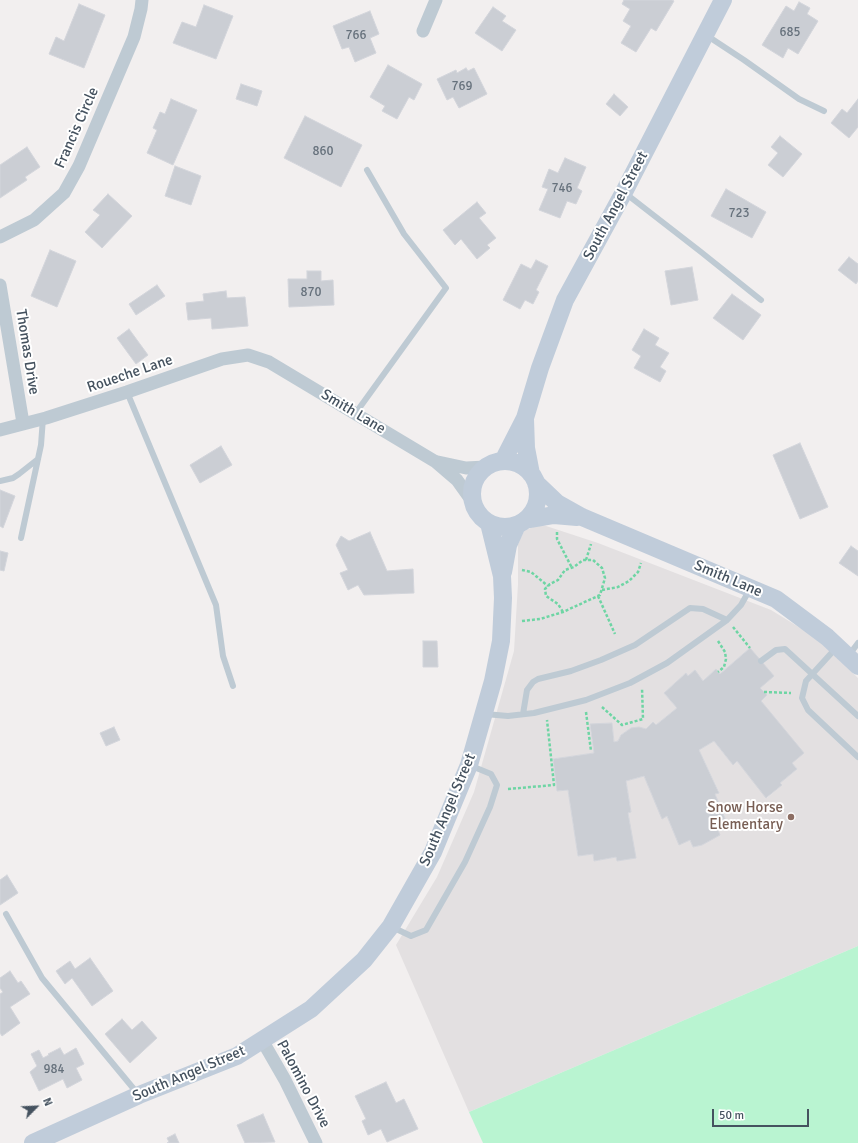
<!DOCTYPE html>
<style>
body{margin:0}
#map{position:relative;width:858px;height:1143px;overflow:hidden;background:#f2efef;font-family:Signika,sans-serif}
canvas{display:block}
.north{position:absolute;left:16px;top:1087px;width:40px;height:40px;-webkit-text-stroke:3px #fff;paint-order:stroke;rotate:66deg;font-size:11px;font-weight:700;line-height:16px;text-align:center;color:#45525f}
.north::after{content:'';display:block;margin:auto;width:14px;height:18px;background:#45525f;clip-path:polygon(50% 0,100% 100%,50% 72%,0 100%)}
.scale{position:absolute;left:712px;top:1109px;width:97px;height:18px;box-sizing:border-box;border:2px solid #45525f;border-top:0;padding-left:5px;font-size:12px;line-height:14px;white-space:nowrap;color:#45525f;-webkit-text-stroke:3px #fff;paint-order:stroke}
</style>
<div id="map">
<canvas width="858" height="1143"></canvas>
<div class="north">N</div>
<div class="scale">50 m</div>
</div>
<script>
const g = document.querySelector('canvas').getContext('2d');
g.lineJoin = 'round';
function fillPath(path, color) { g.fillStyle = color; g.fill(path, 'evenodd'); }
const shape = rows => new Path2D(rows.map(r => 'M' + r).join(''));
function trace(path, color, width, dash) { g.strokeStyle = color; g.lineWidth = width; g.lineCap = dash ? 'butt' : 'round'; g.setLineDash(dash || []); g.stroke(path); }
function drawText(font, color, halo, rows, align = 'center') {
  g.font = font + ' Signika,sans-serif'; g.lineWidth = 4; g.setLineDash([]); g.textBaseline = 'middle'; g.strokeStyle = halo; g.fillStyle = color; for (const [text, x, y, turn = 0] of rows) {
    g.save(); g.translate(x, y); g.rotate((+turn || 0) * Math.PI / 180); g.textAlign = isNaN(turn) ? turn : align; if (halo) g.strokeText(text, 0, 0); g.fillText(text, 0, 0); g.restore();
  }
}
fillPath(shape([
 [540,524,598,543,771,610,815,637,858,678,858,946,469,1112,396,945,437,877,474,792,514,651,518,584,518,544,524,531],
 [750,648,760,688,767,695,761,701,792,763,797,769,780,783,782,785,767,798,737,761,733,765,714,741,699,750,719,792,715,794,727,822,717,828,719,835,702,845,693,847,690,840,679,844,667,816,662,818,644,776,626,781,631,812,628,813,635,858,617,861,616,857,594,861,593,854,578,856,568,790,557,791,553,759,594,753,590,725,612,723,614,742,618,741,621,735,631,728,646,729,653,722,656,725,677,708,664,693,686,673,688,676,695,671,703,681,716,669,720,674]
]), '#e3e0e1');
fillPath(shape([
 [858,946,858,1143,483,1143,469,1112]
]), '#b9f4d1');
const building = shape([
 [624,0,672,0,674,1,656,31,651,28,636,52,621,43,631,26,623,21,630,9,622,4,624,0],
 [799,2,810,8,807,14,818,21,798,54,788,48,783,58,762,45,786,6,794,11,799,2],
 [79,4,105,15,84,68,49,54,56,37,64,41,79,4],
 [204,5,233,16,216,59,173,43,182,22,196,27,204,5],
 [493,7,506,16,502,21,516,30,502,51,475,33,493,7],
 [370,11,379,34,370,38,376,53,355,62,349,47,342,49,333,26,370,11],
 [388,65,422,84,414,100,409,97,397,119,382,111,385,106,370,97,388,65],
 [466,68,468,71,474,68,487,94,459,108,453,97,447,100,437,79,456,70,457,73,466,68],
 [241,84,262,91,257,106,236,99,241,84],
 [614,94,628,107,620,116,606,104,614,94],
 [171,99,197,110,173,165,147,153,157,130,153,128,160,112,165,114,171,99],
 [858,99,858,127,849,138,831,123,842,109,847,113,858,99],
 [305,116,362,145,341,187,284,158,305,116],
 [780,136,802,154,783,177,768,165,778,153,771,147,780,136],
 [27,147,40,167,25,177,27,180,0,198,0,165,27,147],
 [565,158,586,167,577,188,582,191,576,204,567,201,560,218,539,210,548,189,542,187,549,169,558,173,565,158],
 [175,166,201,176,191,205,165,196,175,166],
 [726,189,766,212,752,238,711,216,726,189],
 [108,194,132,216,102,248,85,232,100,215,93,210,108,194],
 [477,202,486,213,479,218,496,238,487,245,490,248,477,259,461,239,455,245,443,230,477,202],
 [50,250,76,261,57,307,31,296,50,250],
 [849,257,858,264,858,281,856,284,838,270,849,257],
 [536,260,548,266,536,290,539,292,533,304,525,300,520,309,503,300,521,264,531,269,536,260],
 [692,267,698,300,671,305,665,271,692,267],
 [307,271,321,271,321,281,333,280,334,305,289,307,288,279,307,279,307,271],
 [157,285,165,296,136,315,129,304,157,285],
 [226,291,227,298,245,297,248,326,212,329,211,318,188,320,186,303,204,301,203,294,226,291],
 [732,294,761,315,743,340,713,318,732,294],
 [129,329,148,355,136,364,117,338,129,329],
 [644,329,659,338,655,345,669,353,660,367,666,371,660,382,634,368,641,356,632,350,644,329],
 [800,443,828,507,800,519,773,455,800,443],
 [221,446,232,465,200,483,190,465,221,446],
 [0,490,15,496,3,528,0,526,0,490],
 [370,532,387,571,413,569,414,593,364,595,358,585,348,590,340,573,348,570,336,545,341,536,349,541,370,532],
 [851,546,858,551,858,576,839,563,851,546],
 [0,551,8,553,4,571,0,570,0,551],
 [423,641,437,641,438,667,423,667,423,641],
 [750,648,774,676,760,688,767,695,761,701,804,753,792,763,797,769,780,783,782,785,766,798,737,761,733,765,714,741,699,750,719,793,715,794,727,823,717,828,720,835,702,845,693,847,690,840,679,845,667,816,662,819,644,776,626,781,631,812,628,813,636,858,617,861,616,857,594,861,593,854,578,856,568,790,557,791,553,759,594,753,590,724,612,723,614,742,618,741,621,735,631,728,639,727,646,729,653,722,656,725,677,708,664,693,686,673,688,676,695,670,703,681,716,669,720,674,750,648],
 [114,727,120,740,106,746,100,733,114,727],
 [7,875,18,893,0,905,0,880,7,875],
 [90,958,113,991,92,1006,72,978,65,984,56,971,70,961,75,969,90,958],
 [10,971,18,983,21,981,30,994,10,1007,20,1023,2,1036,0,1033,0,994,3,992,0,988,0,978,10,971],
 [122,1019,132,1030,142,1021,157,1038,130,1063,105,1034,122,1019],
 [60,1048,64,1055,76,1048,84,1064,76,1068,82,1080,67,1088,63,1079,39,1091,30,1072,37,1066,31,1054,39,1050,43,1058,49,1055,48,1054,60,1048],
 [386,1082,396,1103,404,1099,418,1129,387,1142,381,1129,368,1135,362,1121,366,1119,355,1096,386,1082],
 [263,1114,275,1142,245,1143,237,1125,263,1114],
 [175,1134,179,1143,167,1143,169,1142,167,1138,175,1134]
]);
fillPath(building, '#cbced4');
trace(building, '#d3d5db', 1);
trace(shape([
 [557,532,557,539,572,568],
 [586,560,591,544],
 [522,570,531,572,548,586],
 [602,590,618,587,629,581,638,572,641,563],
 [598,596,615,634],
 [522,621,540,619,563,612,600,595,605,578,602,568,593,560,583,560,574,567,565,570,558,580,550,584,545,589,546,596,558,604,563,612],
 [733,627,750,648],
 [718,641,725,652,726,659,724,667,718,672],
 [764,692,791,693],
 [602,707,622,725,643,719,642,688],
 [586,712,591,751],
 [508,789,554,785,547,720]
]), '#6ed5a4', 2.5, [3, 2]);
trace(shape([
 [706,35,744,60,799,99,824,111],
 [625,193,701,252,761,300],
 [127,392,216,605,223,656,233,686],
 [355,414,446,288,404,234,367,170],
 [0,481,13,478,19,474,38,459],
 [21,538,41,445,43,418],
 [836,648,806,681,802,698,808,710,858,757],
 [849,655,858,643],
 [761,661,776,650,785,649,858,716],
 [485,714,508,716,534,713,586,700,630,683,667,663,727,620,741,605,750,589],
 [523,714,527,690,533,682,538,679,571,671,601,660,635,645,690,608,703,609,727,620],
 [6,914,42,978,138,1094],
 [392,927,411,936,426,930,465,862,490,807,497,785,491,774,469,765]
]), '#becad3', 6);
trace(shape([
 [423,31,436,0],
 [0,237,34,220,64,193,79,166,134,37,141,9,142,0],
 [0,285,23,423],
 [0,430,46,418,127,392,222,359,248,355,269,362,436,462,457,480,472,501],
 [438,462,466,468,486,467],
 [262,1040,285,1080,316,1143]
]), '#becad3', 13);
trace(shape([
 [525,419,526,448,531,474],
 [503,461,525,418,540,368,565,300,624,192,723,0],
 '472 494a33 33 0 1 1 66 0a33 33 0 1 1-66 0Z',
 [536,483,557,503,582,517,776,599,827,637,858,666],
 [525,520,554,515,577,517],
 [503,572,508,545,517,525],
 [33,1143,139,1095,237,1056,311,1009,364,960,391,926,433,852,454,801,469,765,493,681,501,641,503,598,502,576,489,523]
]), '#c0ccda', 18);
for (const [x, y, r, color] of [
 [791,817,4,"#8d6e63"]
]) { const dot = new Path2D(); dot.arc(x, y, r, 0, 2 * Math.PI); g.fillStyle = color; g.fill(dot); trace(dot, '#fff', 1.5); }
drawText('13px', '#66717c', null, [
 ["685",790,33],
 ["766",356,36],
 ["769",462,87],
 ["860",323,152],
 ["746",562,189],
 ["723",739,214],
 ["870",311,293],
 ["984",54,1070]
]);
drawText('15px', '#45525f', '#fff', [
 ["Francis Circle",77,128,-66],
 ["South Angel Street",616,206,-62],
 ["Thomas Drive",27,352,81],
 ["Roueche Lane",130,374,-19],
 ["Smith Lane",353,412,31],
 ["Smith Lane",728,579,23],
 ["South Angel Street",448,810,-67],
 ["South Angel Street",189,1074,-23],
 ["Palomino Drive",303,1084,62]
]);
drawText('15px', '#785e54', '#fff', [
 ["Snow Horse",783,808],
 ["Elementary",783,825]
], 'right');
</script>
